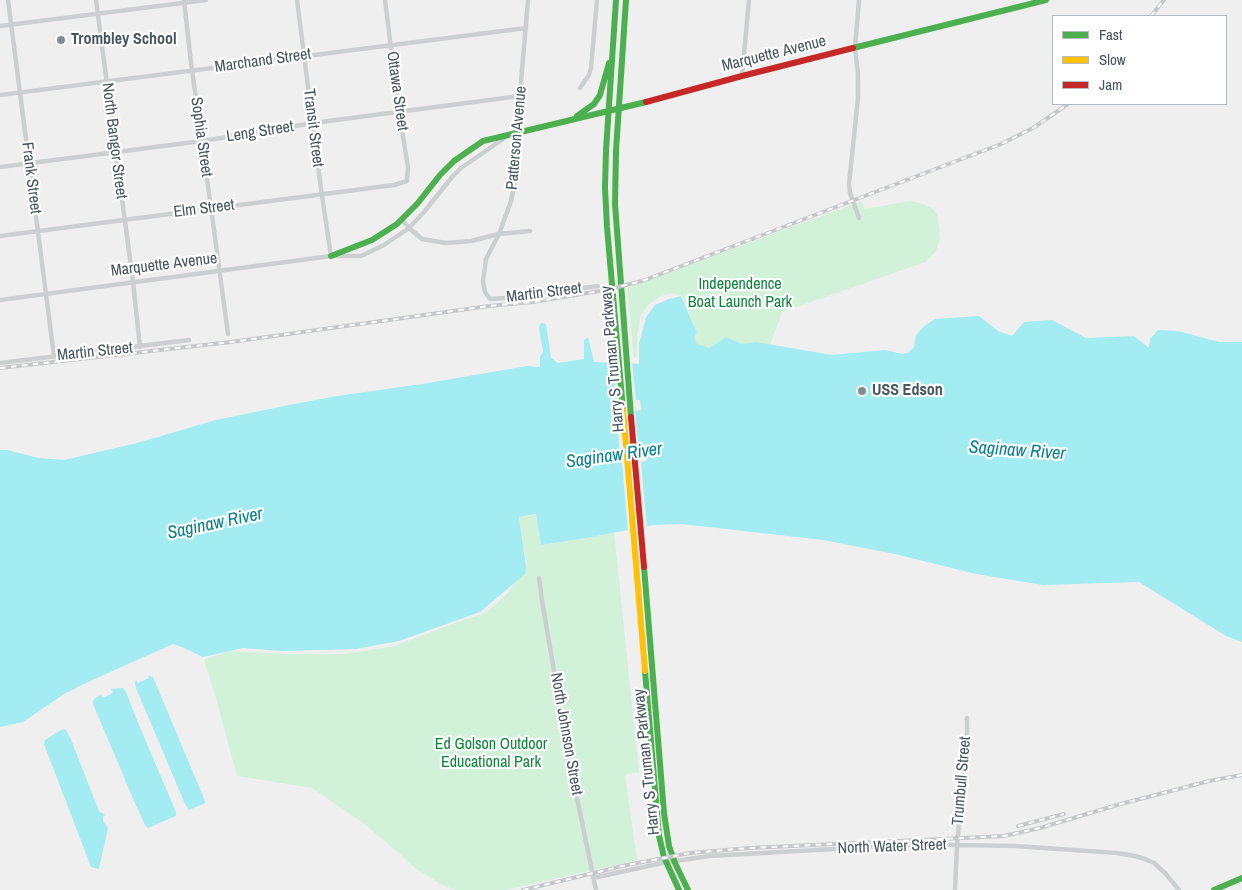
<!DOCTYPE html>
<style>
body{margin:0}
#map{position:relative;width:1242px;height:890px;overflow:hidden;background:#f0efef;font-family:"Archivo Narrow",sans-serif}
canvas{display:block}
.legend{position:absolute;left:1052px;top:15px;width:175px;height:90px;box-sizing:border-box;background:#fff;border:1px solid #b5bbbe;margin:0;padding:6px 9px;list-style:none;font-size:15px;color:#45555d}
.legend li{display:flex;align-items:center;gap:10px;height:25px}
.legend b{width:25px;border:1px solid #b5bbbe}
</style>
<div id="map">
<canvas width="1242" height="890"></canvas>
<ul class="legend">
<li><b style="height:6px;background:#4caf50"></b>Fast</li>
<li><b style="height:6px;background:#ffc107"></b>Slow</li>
<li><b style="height:6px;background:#c62828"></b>Jam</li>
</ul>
</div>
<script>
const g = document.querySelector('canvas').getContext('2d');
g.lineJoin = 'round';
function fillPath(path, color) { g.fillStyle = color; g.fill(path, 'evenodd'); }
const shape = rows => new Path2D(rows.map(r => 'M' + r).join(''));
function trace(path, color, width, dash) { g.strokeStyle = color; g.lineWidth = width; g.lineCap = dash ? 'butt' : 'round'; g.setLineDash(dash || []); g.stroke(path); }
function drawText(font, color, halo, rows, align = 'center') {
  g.font = font + ' "Archivo Narrow",sans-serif'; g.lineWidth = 4.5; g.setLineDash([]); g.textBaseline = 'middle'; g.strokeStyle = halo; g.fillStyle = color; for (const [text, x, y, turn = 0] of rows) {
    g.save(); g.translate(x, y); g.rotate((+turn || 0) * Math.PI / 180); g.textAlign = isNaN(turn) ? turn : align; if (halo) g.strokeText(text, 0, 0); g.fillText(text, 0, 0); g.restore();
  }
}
fillPath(shape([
 [862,201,865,209,910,201,923,204,932,208,938,216,940,239,936,251,925,262,782,312,770,345,756,342,742,344,726,337,710,348,697,344,694,337,697,333,682,296,672,293,661,296,648,305,640,316,639,327,637,334,637,356,634,358,627,288],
 [536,515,541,545,586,538,614,532,639,772,625,775,637,860,506,890,455,890,439,883,415,868,394,849,366,825,312,788,237,776,216,698,204,660,228,651,290,654,344,654,395,646,457,622,486,613,507,594,527,565,519,517]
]), '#d1f1d9');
fillPath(shape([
 [681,296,697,333,694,337,697,344,710,348,726,337,742,344,756,342,832,355,885,350,903,354,908,353,914,347,916,335,924,326,935,319,979,316,998,331,1012,336,1024,322,1052,320,1086,338,1134,336,1149,348,1150,339,1158,330,1178,331,1219,342,1242,342,1242,642,1226,636,1139,582,1043,585,976,574,895,554,823,540,682,524,653,525,586,538,541,545,536,514,519,517,526,566,525,574,480,612,399,641,356,649,281,651,243,648,203,657,184,648,173,644,90,681,64,694,23,722,0,727,0,450,7,450,39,458,64,460,137,443,216,420,289,405,337,396,422,384,527,366,540,367,540,357,543,352,539,327,541,323,546,324,551,358,558,363,584,359,584,340,588,337,594,362,639,364,639,344,646,317,655,305,669,299],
 [148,676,153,677,205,801,205,803,189,810,185,804,136,688,135,683,136,680,138,683,149,678],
 [120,688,123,688,126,692,136,718,176,812,176,816,148,828,145,825,134,801,93,704,93,702,95,698,101,695,103,698,113,693,111,689],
 [65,729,70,737,99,811,105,815,103,817,103,821,108,828,99,869,91,867,44,744,45,740,61,730]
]), '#a2ecf2');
fillPath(shape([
 [613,361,632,362,636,400,640,400,641,410,635,411,639,451,646,451,647,461,641,462,647,528,628,532,622,462,618,461,618,456,620,453,616,412,614,410,613,404,614,404,614,402,617,401]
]), '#f0efef');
trace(shape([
 [8,0,54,356],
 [96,0,133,282,140,347],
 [184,0,191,63,202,141,228,334],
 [297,0,321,189,331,256],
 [528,0,517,129,516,176,511,201,499,234,486,259,483,282,485,292,490,299,504,298,598,286],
 [0,26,206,0],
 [742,76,749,0],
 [580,88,589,75,591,68,597,0],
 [0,95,526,28],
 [0,167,202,141,313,123,520,96],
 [859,218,850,193,849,184,858,98,858,74,855,48,859,0],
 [402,220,409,228,422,239,446,243,471,241,499,234,530,231],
 [0,236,394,185,407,181,408,167,399,112,385,0],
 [0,300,331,256,361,256,384,245,409,228,424,212,452,177,461,168,506,137],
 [0,363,189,340],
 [539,578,542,601,571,769,596,890],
 [593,878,662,863,709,856,924,844,957,845,1015,846,1117,853,1135,856,1145,859,1154,863,1165,873,1179,890],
 [955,890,957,845,967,735,967,718]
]), '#cbcfd0', 4.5);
trace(shape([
 [616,0,606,150,605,188,607,227,623,410],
 [626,0,616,151,615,204,631,417],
 [853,48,1046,0],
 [577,116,594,104,600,95,609,63],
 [331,256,372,240,397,224,417,204,440,175,454,161,483,141,646,102],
 [644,567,664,813,669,846,675,863,688,890],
 [645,671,659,836,664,857,679,890],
 [1214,890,1242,878]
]), '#4caf50', 6);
trace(shape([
 [623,410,645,671]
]), '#ffc107', 6);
trace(shape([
 [646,102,742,76,853,48],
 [631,417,644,567]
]), '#c62828', 6);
const rail = shape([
 [1151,16,1164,0],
 [0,368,231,342,489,306,533,302,606,290,642,281,1001,144,1033,128,1068,104],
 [1018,826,1064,814],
 [523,890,627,865,690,853,749,848,1004,836,1040,828,1117,805,1209,781,1242,775]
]);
trace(rail, '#c5c8ca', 4);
trace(rail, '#fff', 2, [5.5]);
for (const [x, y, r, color] of [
 [61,40,5,"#818b90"],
 [862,391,5,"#818b90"]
]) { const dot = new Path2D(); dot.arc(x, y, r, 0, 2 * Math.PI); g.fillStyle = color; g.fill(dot); trace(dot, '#fff', 2); }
drawText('bold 16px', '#45555d', '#fff', [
 ["Trombley School",71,40],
 ["USS Edson",872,391]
], 'left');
drawText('16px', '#45555d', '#fff', [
 ["Marquette Avenue",774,54,-14],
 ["Marchand Street",263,61,-8],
 ["Ottawa Street",397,91,82],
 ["Transit Street",313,128,83],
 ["Leng Street",260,132,-9],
 ["Sophia Street",201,137,82],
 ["Patterson Avenue",517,138,-85],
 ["North Bangor Street",114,141,83],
 ["Frank Street",31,178,83],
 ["Elm Street",204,209,-7],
 ["Marquette Avenue",164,265,-7],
 ["Martin Street",544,293,-7],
 ["Martin Street",95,352,-6],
 ["Harry S Truman Parkway",613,359,-95],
 ["North Johnson Street",566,734,80],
 ["Harry S Truman Parkway",647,762,-96],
 ["Trumbull Street",962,781,-85],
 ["North Water Street",892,847,-2]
]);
drawText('16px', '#0f853b', '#fff', [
 ["Independence",740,285],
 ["Boat Launch Park",740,303],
 ["Ed Golson Outdoor",491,745],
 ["Educational Park",491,763]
]);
drawText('italic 18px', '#04818c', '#fff', [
 ["Saginaw River",1017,451,4],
 ["Saginaw River",614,456,-8],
 ["Saginaw River",215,524,-12]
]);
</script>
